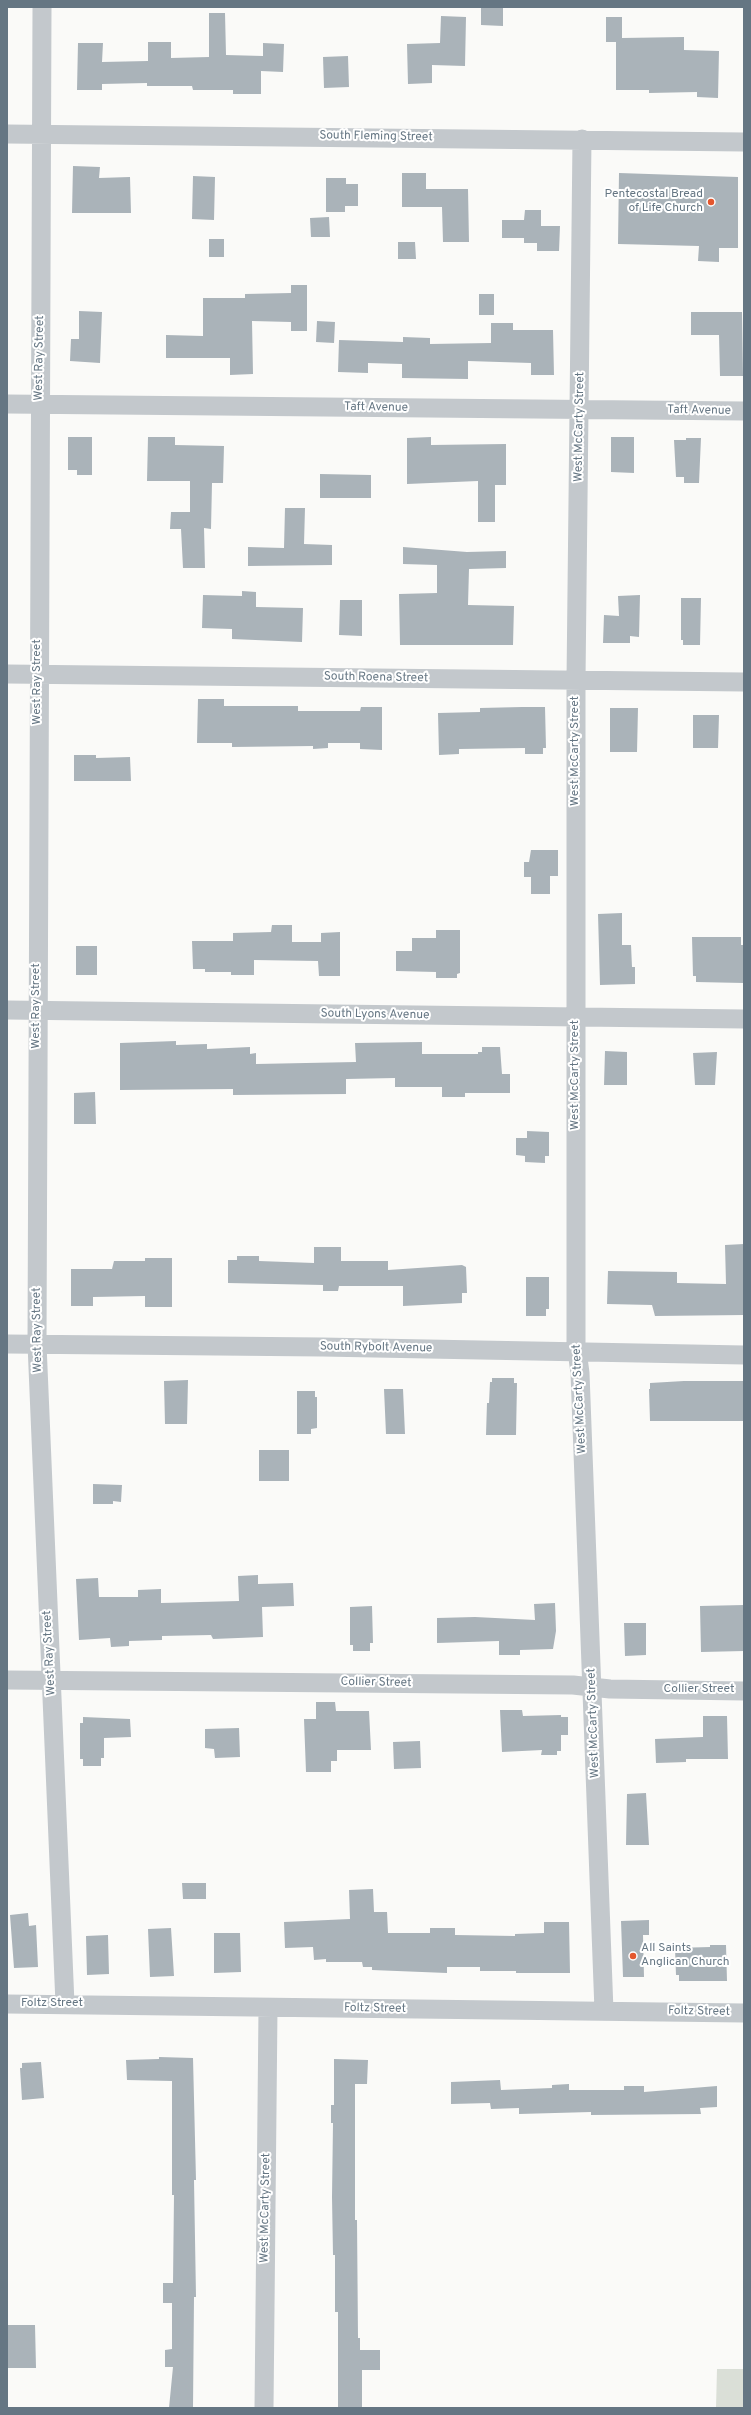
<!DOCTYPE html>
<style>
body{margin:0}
#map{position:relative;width:751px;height:2415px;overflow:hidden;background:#fafaf8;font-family:Overpass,sans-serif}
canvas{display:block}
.frame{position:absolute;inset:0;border:8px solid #657683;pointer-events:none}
</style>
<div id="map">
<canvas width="751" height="2415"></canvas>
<div class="frame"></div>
</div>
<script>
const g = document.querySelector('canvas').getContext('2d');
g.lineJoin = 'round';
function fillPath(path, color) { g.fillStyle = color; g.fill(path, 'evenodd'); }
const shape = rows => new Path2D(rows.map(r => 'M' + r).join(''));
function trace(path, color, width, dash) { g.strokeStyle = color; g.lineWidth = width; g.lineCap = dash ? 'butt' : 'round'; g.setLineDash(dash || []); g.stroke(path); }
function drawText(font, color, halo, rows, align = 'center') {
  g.font = font + ' Overpass,sans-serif'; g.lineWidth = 4; g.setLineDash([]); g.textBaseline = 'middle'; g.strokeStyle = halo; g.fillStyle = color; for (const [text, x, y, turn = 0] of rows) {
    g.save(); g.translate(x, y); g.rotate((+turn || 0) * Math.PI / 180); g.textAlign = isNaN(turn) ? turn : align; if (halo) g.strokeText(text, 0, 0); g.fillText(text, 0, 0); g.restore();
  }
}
fillPath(shape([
 [717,2369,744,2369,744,2408,716,2408]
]), '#dadfd7');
fillPath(shape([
 [481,7,503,7,503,26,481,25],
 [209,13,225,13,226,55,263,56,263,43,284,44,283,72,261,71,261,94,233,94,233,90,193,90,192,86,147,86,147,83,102,84,102,90,77,90,78,43,103,43,102,62,148,61,148,42,171,42,171,58,209,57],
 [441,16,466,17,465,66,432,65,432,83,408,84,407,44,440,43],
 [606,17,622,17,622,38,684,37,684,50,719,51,718,98,697,97,697,92,649,93,649,90,616,90,616,42,606,42],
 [348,56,349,87,324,88,323,57],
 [73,166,100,167,99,178,130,177,131,213,72,213],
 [402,173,426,173,426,189,468,189,469,242,443,242,442,207,402,207],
 [619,173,738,177,738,248,719,248,719,262,698,261,699,246,618,244],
 [193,176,215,177,214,220,192,219],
 [326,178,346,178,346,184,358,184,358,206,345,206,345,212,326,212],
 [525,210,541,210,541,226,560,226,559,251,537,251,537,243,524,243,524,238,502,238,502,220,524,220],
 [329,217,330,237,311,237,310,218],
 [209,239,224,239,224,257,209,257],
 [398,242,415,242,416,259,398,259],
 [291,285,307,285,307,331,291,331,291,322,252,321,253,374,230,375,230,358,166,358,166,335,203,336,203,298,245,298,245,294,291,293],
 [479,294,494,294,494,315,479,315],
 [79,311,102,312,100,363,70,361,71,339,79,339],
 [691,312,742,312,743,376,720,376,719,335,691,335],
 [317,321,335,322,334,343,316,342],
 [491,323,513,323,513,330,553,330,554,375,531,375,531,363,468,361,468,379,402,378,402,364,368,363,368,373,338,372,339,340,403,342,403,337,430,338,430,344,491,343],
 [68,437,92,437,92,475,77,475,77,470,68,470],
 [148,437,175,437,175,445,224,446,223,483,212,483,211,529,204,528,205,568,183,568,181,529,170,529,171,512,190,512,190,481,147,481],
 [431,437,431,445,506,444,506,485,495,485,495,522,478,522,478,481,407,484,407,438],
 [611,437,634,437,634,473,611,472],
 [686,438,701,438,699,483,684,483,684,477,676,477,674,440,686,440],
 [320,474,371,475,371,498,320,498],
 [285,508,305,508,304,544,332,545,332,565,248,566,248,547,284,548],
 [403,547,467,552,506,551,506,568,469,569,468,605,514,606,513,645,400,645,399,594,437,593,437,565,403,564],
 [242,591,256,592,256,607,303,608,302,642,232,639,232,629,202,628,203,595,242,596],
 [640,595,639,637,630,636,630,643,603,643,604,615,619,616,618,596],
 [681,598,701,598,700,645,683,645,683,640,681,640],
 [340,600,362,600,362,636,339,635],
 [198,699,224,699,224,706,298,706,298,711,360,711,361,707,382,707,382,750,360,749,360,743,328,743,328,748,313,749,313,746,232,747,232,743,197,743],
 [522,707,545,707,546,748,543,748,543,754,525,754,525,748,459,749,459,754,439,755,438,713,480,712,480,708],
 [610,708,638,708,637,752,610,752],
 [693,715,719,715,718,748,693,748],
 [74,755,96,755,96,758,130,757,131,781,74,781],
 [531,850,558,850,558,876,550,876,550,894,531,894,531,877,524,877,524,862,529,862],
 [622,913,622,945,631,945,632,967,635,967,635,984,600,985,598,914],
 [272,925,292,925,292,942,321,942,321,933,340,932,340,976,319,976,318,961,254,960,254,975,231,975,231,972,205,972,205,969,193,969,192,941,233,941,233,933,271,932],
 [436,930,460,930,460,973,457,974,457,978,436,978,436,972,396,971,396,951,412,951,412,938,436,938],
 [692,937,741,937,741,945,744,945,744,983,696,982,696,976,693,976],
 [76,946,97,946,97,975,76,975],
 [176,1041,176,1045,207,1044,207,1049,250,1047,250,1054,256,1053,256,1064,356,1062,355,1043,422,1042,422,1054,478,1054,478,1052,482,1052,482,1047,500,1047,502,1074,510,1074,510,1093,465,1093,465,1097,442,1097,442,1087,395,1087,395,1078,346,1079,346,1094,233,1095,233,1089,120,1090,120,1043],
 [605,1051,627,1052,627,1085,604,1085],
 [717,1052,715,1085,695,1085,693,1053],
 [95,1092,96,1124,74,1124,74,1093],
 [527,1131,549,1132,549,1156,545,1156,545,1163,525,1162,525,1156,516,1155,516,1138,527,1138],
 [744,1244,744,1315,655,1316,652,1305,607,1304,608,1271,677,1272,677,1283,726,1284,725,1245],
 [314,1247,341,1247,341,1261,388,1261,388,1270,462,1265,466,1267,467,1293,462,1293,462,1303,403,1306,403,1286,339,1286,338,1291,323,1291,323,1285,228,1283,228,1260,237,1260,237,1256,259,1256,259,1261,314,1263],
 [145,1258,172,1258,172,1307,145,1307,145,1296,93,1297,93,1306,71,1306,71,1269,112,1269,114,1261,145,1261],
 [526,1277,549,1277,549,1309,546,1309,546,1316,526,1316],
 [492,1378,514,1378,514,1383,517,1383,516,1435,486,1435,487,1403,489,1403,490,1382,492,1382],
 [188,1380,187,1424,165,1424,164,1381],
 [684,1381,744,1381,744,1421,650,1421,649,1389,650,1389,650,1383],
 [384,1389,403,1389,405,1434,386,1434],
 [297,1391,315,1391,315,1397,317,1397,317,1428,311,1429,311,1434,297,1434],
 [259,1450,289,1450,289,1481,259,1481],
 [93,1484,122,1485,121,1502,113,1501,113,1504,93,1504],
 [258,1575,258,1584,293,1583,294,1606,262,1607,263,1637,213,1639,211,1635,162,1636,162,1640,129,1641,129,1646,111,1647,110,1638,79,1640,76,1579,98,1578,99,1597,138,1597,138,1590,161,1589,161,1603,239,1601,238,1576],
 [555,1603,556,1631,553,1649,520,1650,520,1655,499,1655,499,1641,437,1643,437,1618,475,1617,535,1620,534,1604],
 [744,1605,744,1651,701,1652,700,1606],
 [372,1606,373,1643,370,1643,370,1651,353,1651,353,1645,350,1645,350,1607],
 [624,1623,646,1623,646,1655,625,1656],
 [316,1702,335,1702,336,1711,369,1711,371,1750,337,1750,337,1761,331,1761,331,1772,306,1772,304,1719,316,1719],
 [500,1710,522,1710,523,1716,561,1715,561,1717,568,1717,568,1735,561,1735,561,1751,557,1751,557,1755,541,1755,542,1750,502,1752],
 [703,1716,727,1716,728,1759,686,1759,686,1762,656,1763,655,1739,703,1737],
 [83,1717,130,1719,131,1737,104,1738,104,1758,101,1758,101,1766,83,1766,83,1759,80,1759,80,1723,83,1723],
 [239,1728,240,1757,215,1758,214,1749,205,1748,205,1729],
 [420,1741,421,1768,394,1769,393,1742],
 [646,1793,649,1845,626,1845,627,1794],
 [182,1883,206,1883,206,1899,183,1899],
 [373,1889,374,1912,387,1912,388,1933,430,1933,430,1928,455,1928,455,1935,515,1936,515,1934,544,1933,544,1922,569,1922,570,1973,516,1973,516,1971,480,1971,480,1967,447,1967,447,1973,372,1970,372,1967,363,1967,362,1962,326,1962,326,1959,314,1960,313,1947,285,1948,284,1922,350,1919,349,1890],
 [28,1913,29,1926,36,1925,38,1967,14,1968,10,1915],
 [649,1920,649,1935,643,1935,644,1977,623,1977,621,1921],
 [171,1928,174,1976,150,1977,148,1929],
 [214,1933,240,1933,241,1972,214,1973],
 [108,1935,109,1974,87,1975,86,1936],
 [710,1945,726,1945,727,1981,679,1981,679,1975,676,1975,675,1948,710,1947],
 [159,2057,193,2058,196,2180,194,2180,196,2297,194,2297,193,2408,169,2408,173,2367,165,2367,165,2350,172,2349,172,2303,163,2303,163,2283,173,2283,174,2195,172,2195,172,2081,127,2080,126,2060,159,2059],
 [334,2059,368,2060,367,2084,355,2084,355,2220,357,2220,358,2338,360,2338,360,2350,380,2350,380,2370,362,2370,362,2408,338,2408,338,2312,335,2312,335,2255,333,2255,332,2197,333,2123,331,2123,331,2105,334,2105],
 [41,2062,44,2098,22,2100,20,2068,22,2068,22,2063],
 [500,2080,501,2090,552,2088,552,2085,569,2084,569,2090,624,2090,624,2086,644,2086,644,2092,717,2086,717,2107,700,2108,701,2114,591,2115,591,2112,519,2114,519,2108,491,2109,490,2103,451,2104,451,2082],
 [7,2325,35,2325,36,2368,7,2368]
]), '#aab3b9');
trace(shape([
 [42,7,37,1344,65,2004],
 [7,134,744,142],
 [582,139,576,680,576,1343,580,1373,604,2011],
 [7,404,744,411],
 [7,674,744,682],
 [7,1010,744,1019],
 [7,1344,322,1347,744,1355],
 [7,1680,573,1685,610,1689,744,1691],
 [7,2004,744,2013],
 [264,2408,268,2008]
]), '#c3c8cc', 19);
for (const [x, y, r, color] of [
 [711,202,4,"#e4572e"],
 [633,1956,4,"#e4572e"]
]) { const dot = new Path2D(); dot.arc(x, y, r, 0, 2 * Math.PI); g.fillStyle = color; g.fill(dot); trace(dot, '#fff', 1.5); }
drawText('12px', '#657683', '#fff', [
 ["South Fleming Street",376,137,1],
 ["West Ray Street",40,358,-89],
 ["Taft Avenue",376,408,1],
 ["Taft Avenue",699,411,1],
 ["West McCarty Street",580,427,-89],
 ["South Roena Street",376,678,1],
 ["West Ray Street",38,682,-90],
 ["West McCarty Street",576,751,-90],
 ["West Ray Street",37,1006,-90],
 ["South Lyons Avenue",375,1015,1],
 ["West McCarty Street",576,1075,-90],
 ["West Ray Street",38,1330,-91],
 ["South Rybolt Avenue",376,1348,1],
 ["West McCarty Street",580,1399,-93],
 ["West Ray Street",50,1653,-93],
 ["Collier Street",376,1683,1],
 ["Collier Street",699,1690],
 ["West McCarty Street",594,1723,-92],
 ["Foltz Street",52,2004],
 ["Foltz Street",375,2009,1],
 ["Foltz Street",699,2012,1],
 ["West McCarty Street",266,2208,-89]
]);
drawText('12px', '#657683', '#fff', [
 ["Pentecostal Bread",703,195],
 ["of Life Church",703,209],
 ["All Saints",641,1949,"left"],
 ["Anglican Church",641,1963,"left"]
], 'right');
</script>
